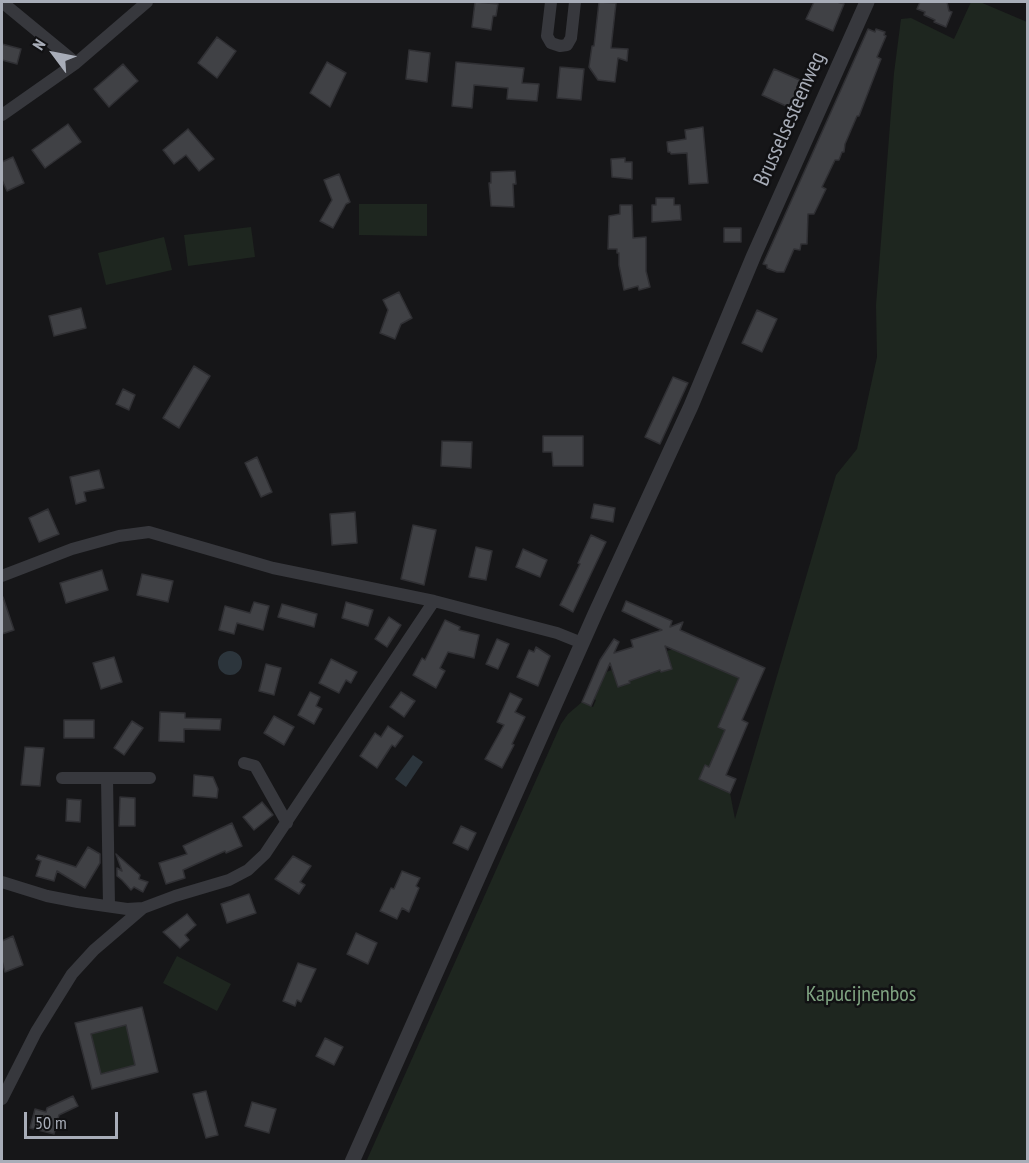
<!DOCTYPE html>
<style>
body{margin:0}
#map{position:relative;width:1029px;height:1163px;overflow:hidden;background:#161618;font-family:"PT Sans Narrow",sans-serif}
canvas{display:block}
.frame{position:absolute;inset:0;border:3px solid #a8adb8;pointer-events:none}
.north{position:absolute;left:24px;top:24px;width:60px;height:60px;-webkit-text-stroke:4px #111113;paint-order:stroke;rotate:302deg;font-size:16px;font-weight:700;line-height:24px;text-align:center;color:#a8adb8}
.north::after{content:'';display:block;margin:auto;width:21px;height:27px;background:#a8adb8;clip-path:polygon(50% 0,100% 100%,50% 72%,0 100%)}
.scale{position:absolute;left:24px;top:1112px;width:94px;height:27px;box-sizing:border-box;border:3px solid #a8adb8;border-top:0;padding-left:8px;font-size:18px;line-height:21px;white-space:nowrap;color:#a8adb8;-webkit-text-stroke:4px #111113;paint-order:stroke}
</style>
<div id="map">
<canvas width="1029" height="1163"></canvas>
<div class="frame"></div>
<div class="north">N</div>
<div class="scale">50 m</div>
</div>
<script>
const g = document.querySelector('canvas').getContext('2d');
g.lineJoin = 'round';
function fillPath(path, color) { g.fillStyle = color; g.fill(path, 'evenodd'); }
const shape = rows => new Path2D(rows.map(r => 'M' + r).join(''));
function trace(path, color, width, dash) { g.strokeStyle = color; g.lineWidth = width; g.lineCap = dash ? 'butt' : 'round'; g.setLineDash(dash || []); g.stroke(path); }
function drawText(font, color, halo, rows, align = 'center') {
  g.font = font + ' "PT Sans Narrow",sans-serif'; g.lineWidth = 5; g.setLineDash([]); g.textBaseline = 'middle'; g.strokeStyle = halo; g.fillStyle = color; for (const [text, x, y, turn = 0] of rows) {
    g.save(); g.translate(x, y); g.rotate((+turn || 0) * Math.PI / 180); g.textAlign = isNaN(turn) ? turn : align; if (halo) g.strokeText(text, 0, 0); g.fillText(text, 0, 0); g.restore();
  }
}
fillPath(shape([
 [971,2,980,2,1027,22,1027,1161,366,1162,561,724,568,714,582,702,593,707,596,700,594,699,606,672,612,670,618,687,629,683,629,681,660,670,661,672,672,669,667,651,677,648,682,653,739,678,718,726,725,730,709,767,705,766,699,779,730,793,735,819,836,475,857,449,877,357,876,305,894,73,901,19,911,18,954,39],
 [359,204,427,204,427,236,359,235],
 [251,227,255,257,188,266,184,235],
 [164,237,172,270,106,285,98,253],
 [177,956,231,984,217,1011,163,983],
 [126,1025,135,1065,101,1074,91,1034]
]), '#1e261f');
fillPath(shape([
 '218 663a12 12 0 1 1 24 0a12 12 0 1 1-24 0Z',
 [413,755,423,762,406,787,395,779]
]), '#2c353c');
const building = shape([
 [475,2,498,4,496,16,493,16,491,30,472,27,475,2],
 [599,2,616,3,611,48,628,49,627,61,618,58,615,82,598,80,589,67,592,46,594,46,599,2],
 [814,2,837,2,844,4,833,31,806,19,814,2],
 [920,2,947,2,949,11,952,12,946,27,934,22,935,20,924,15,925,12,917,9,920,2],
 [868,29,875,32,876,29,885,32,884,35,886,36,877,57,881,59,859,116,857,116,845,144,844,152,842,152,839,160,835,160,822,187,826,189,814,214,808,214,807,244,801,244,800,250,794,249,784,272,777,272,767,268,767,265,763,264,868,29],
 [217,37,236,51,217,78,198,63,217,37],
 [2,44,21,49,17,64,2,60,2,44],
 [409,50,430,53,427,82,406,79,409,50],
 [327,62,346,73,330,107,310,93,327,62],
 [456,62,524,68,522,83,539,84,537,101,507,99,508,88,474,85,472,108,452,106,456,62],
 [123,64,138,81,109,107,94,89,123,64],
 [560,67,584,69,581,100,557,98,560,67],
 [774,69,809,84,797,111,762,95,774,69],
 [68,124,81,142,45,168,32,150,68,124],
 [703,127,708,183,689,184,687,153,671,154,670,152,668,152,667,142,686,139,685,130,703,127],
 [188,129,214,159,199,171,186,155,174,164,163,150,188,129],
 [13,157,24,183,7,191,2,180,2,162,13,157],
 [625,158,625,162,632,162,632,179,612,177,611,159,625,158],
 [515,171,516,184,513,184,514,207,491,206,489,183,491,183,491,172,515,171],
 [339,174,350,202,346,204,333,228,320,221,332,200,324,180,339,174],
 [656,198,674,198,674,205,680,205,681,220,652,222,652,205,656,205,656,198],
 [620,205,632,205,633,238,646,237,646,271,650,287,639,290,638,286,624,290,619,265,619,253,617,253,617,249,608,249,609,216,620,214,620,205],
 [724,228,741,228,741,242,724,242,724,228],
 [399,292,412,318,401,324,395,339,380,333,388,310,383,300,399,292],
 [81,308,86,328,54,336,49,316,81,308],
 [757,310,777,319,762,352,742,343,757,310],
 [194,366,210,376,179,428,163,418,194,366],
 [673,377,688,383,660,444,645,437,673,377],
 [123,389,135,395,129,410,116,404,123,389],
 [543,436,583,436,583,466,553,466,552,452,543,452,543,436],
 [442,441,472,442,471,468,441,466,442,441],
 [257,457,272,492,261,497,245,463,257,457],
 [99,470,104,488,84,492,86,501,76,504,70,477,99,470],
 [594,504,615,508,613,522,591,518,594,504],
 [48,509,59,534,39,542,29,518,48,509],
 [355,512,357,543,332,545,330,514,355,512],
 [413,525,436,530,424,585,401,579,413,525],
 [591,535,606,542,573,612,560,605,580,564,578,563,591,535],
 [476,547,492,551,486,580,469,577,476,547],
 [523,549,547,560,540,577,516,567,523,549],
 [102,570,108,590,66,603,60,583,102,570],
 [142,574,173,581,168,602,137,595,142,574],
 [3,597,14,630,2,634,2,598,3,597],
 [626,601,672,621,670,627,683,622,680,630,765,668,742,720,748,723,726,775,736,779,730,793,699,779,705,765,709,767,725,730,718,727,739,678,665,646,672,669,661,672,660,670,629,681,630,683,618,687,610,663,591,706,582,702,600,660,614,639,619,642,614,653,633,647,631,640,662,630,622,611,626,601],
 [254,602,269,606,263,630,237,623,234,634,219,630,225,606,250,613,254,602],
 [346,602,373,610,368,626,342,618,346,602],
 [282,604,317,614,314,627,278,617,282,604],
 [389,617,401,625,387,647,375,639,389,617],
 [445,620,460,627,459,630,479,635,474,658,448,652,440,668,445,671,436,688,413,675,422,658,425,660,445,620],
 [497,639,509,644,498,669,486,664,497,639],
 [536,647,550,656,538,686,517,677,529,650,534,652,536,647],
 [114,657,122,682,101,689,93,663,114,657],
 [331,659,357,672,351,683,346,680,339,693,319,683,331,659],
 [266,664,281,668,274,695,259,691,266,664],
 [310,692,320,697,316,706,322,709,314,724,298,715,310,692],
 [401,692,415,701,404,717,390,707,401,692],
 [510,693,522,699,515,712,525,717,512,744,514,745,502,768,485,759,504,725,497,722,510,693],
 [160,712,185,713,185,718,221,719,220,730,184,729,184,742,159,741,160,712],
 [274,716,294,727,284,745,264,733,274,716],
 [64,720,94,720,94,738,64,738,64,720],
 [132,721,143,728,124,755,114,748,132,721],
 [388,726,403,736,395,747,392,745,377,768,360,756,375,733,381,737,388,726],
 [25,747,44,748,40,786,21,785,25,747],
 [194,775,213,777,218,789,217,798,193,796,194,775],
 [120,797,135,798,135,826,119,826,120,797],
 [67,799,81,800,80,822,66,821,67,799],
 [262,802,273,815,254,830,243,817,262,802],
 [232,823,242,846,226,853,225,851,183,870,185,878,166,884,159,863,187,854,183,846,232,823],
 [461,826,476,833,468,850,453,843,461,826],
 [88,847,100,854,100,863,85,888,57,871,54,881,36,876,41,861,36,859,38,855,76,867,88,847],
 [116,854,140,875,139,879,148,882,143,892,134,887,131,890,122,880,117,876,117,868,122,871,116,854],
 [293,856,311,866,300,882,305,885,299,894,275,879,293,856],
 [402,871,420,878,416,886,419,888,409,912,402,908,397,919,380,911,391,888,394,889,402,871],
 [249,894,256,913,227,923,221,904,249,894],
 [187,914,196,925,185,935,189,940,180,948,163,932,187,914],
 [356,933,377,943,368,964,347,954,356,933],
 [13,936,23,965,5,972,2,961,2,941,13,936],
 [298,963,316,969,301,1002,297,1000,295,1006,283,1001,298,963],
 [142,1007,158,1072,92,1089,75,1023,142,1007],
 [126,1025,135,1065,101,1074,91,1034,126,1025],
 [325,1038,343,1047,334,1065,316,1056,325,1038],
 [206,1091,218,1135,206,1138,193,1094,206,1091],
 [73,1096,78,1106,59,1115,54,1134,30,1128,35,1109,46,1112,47,1108,73,1096],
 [252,1102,276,1109,269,1133,245,1126,252,1102]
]);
fillPath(building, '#404145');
trace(building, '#303034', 1.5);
trace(shape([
 [2,2,76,63],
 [551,2,547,36,551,43,560,46,567,45,571,38,575,2],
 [2,115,76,63,147,2],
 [2,576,72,549,119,536,149,532,273,568,434,601,557,633,582,643],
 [244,763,255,766,287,823],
 [62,778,150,778],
 [107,778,109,906],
 [2,882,47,896,78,902,127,909,143,908],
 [2,1099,36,1032,72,974,94,950,143,908,175,896,229,880,248,870,265,854,434,601]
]), '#37383d', 12);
trace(shape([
 [352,1162,595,614,691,406,754,255,867,2]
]), '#37383d', 15);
drawText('22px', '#a8adb8', '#111113', [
 ["Brusselsesteenweg",790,119,-66]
]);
drawText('22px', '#7fa381', '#111113', [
 ["Kapucijnenbos",861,995]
]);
</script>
